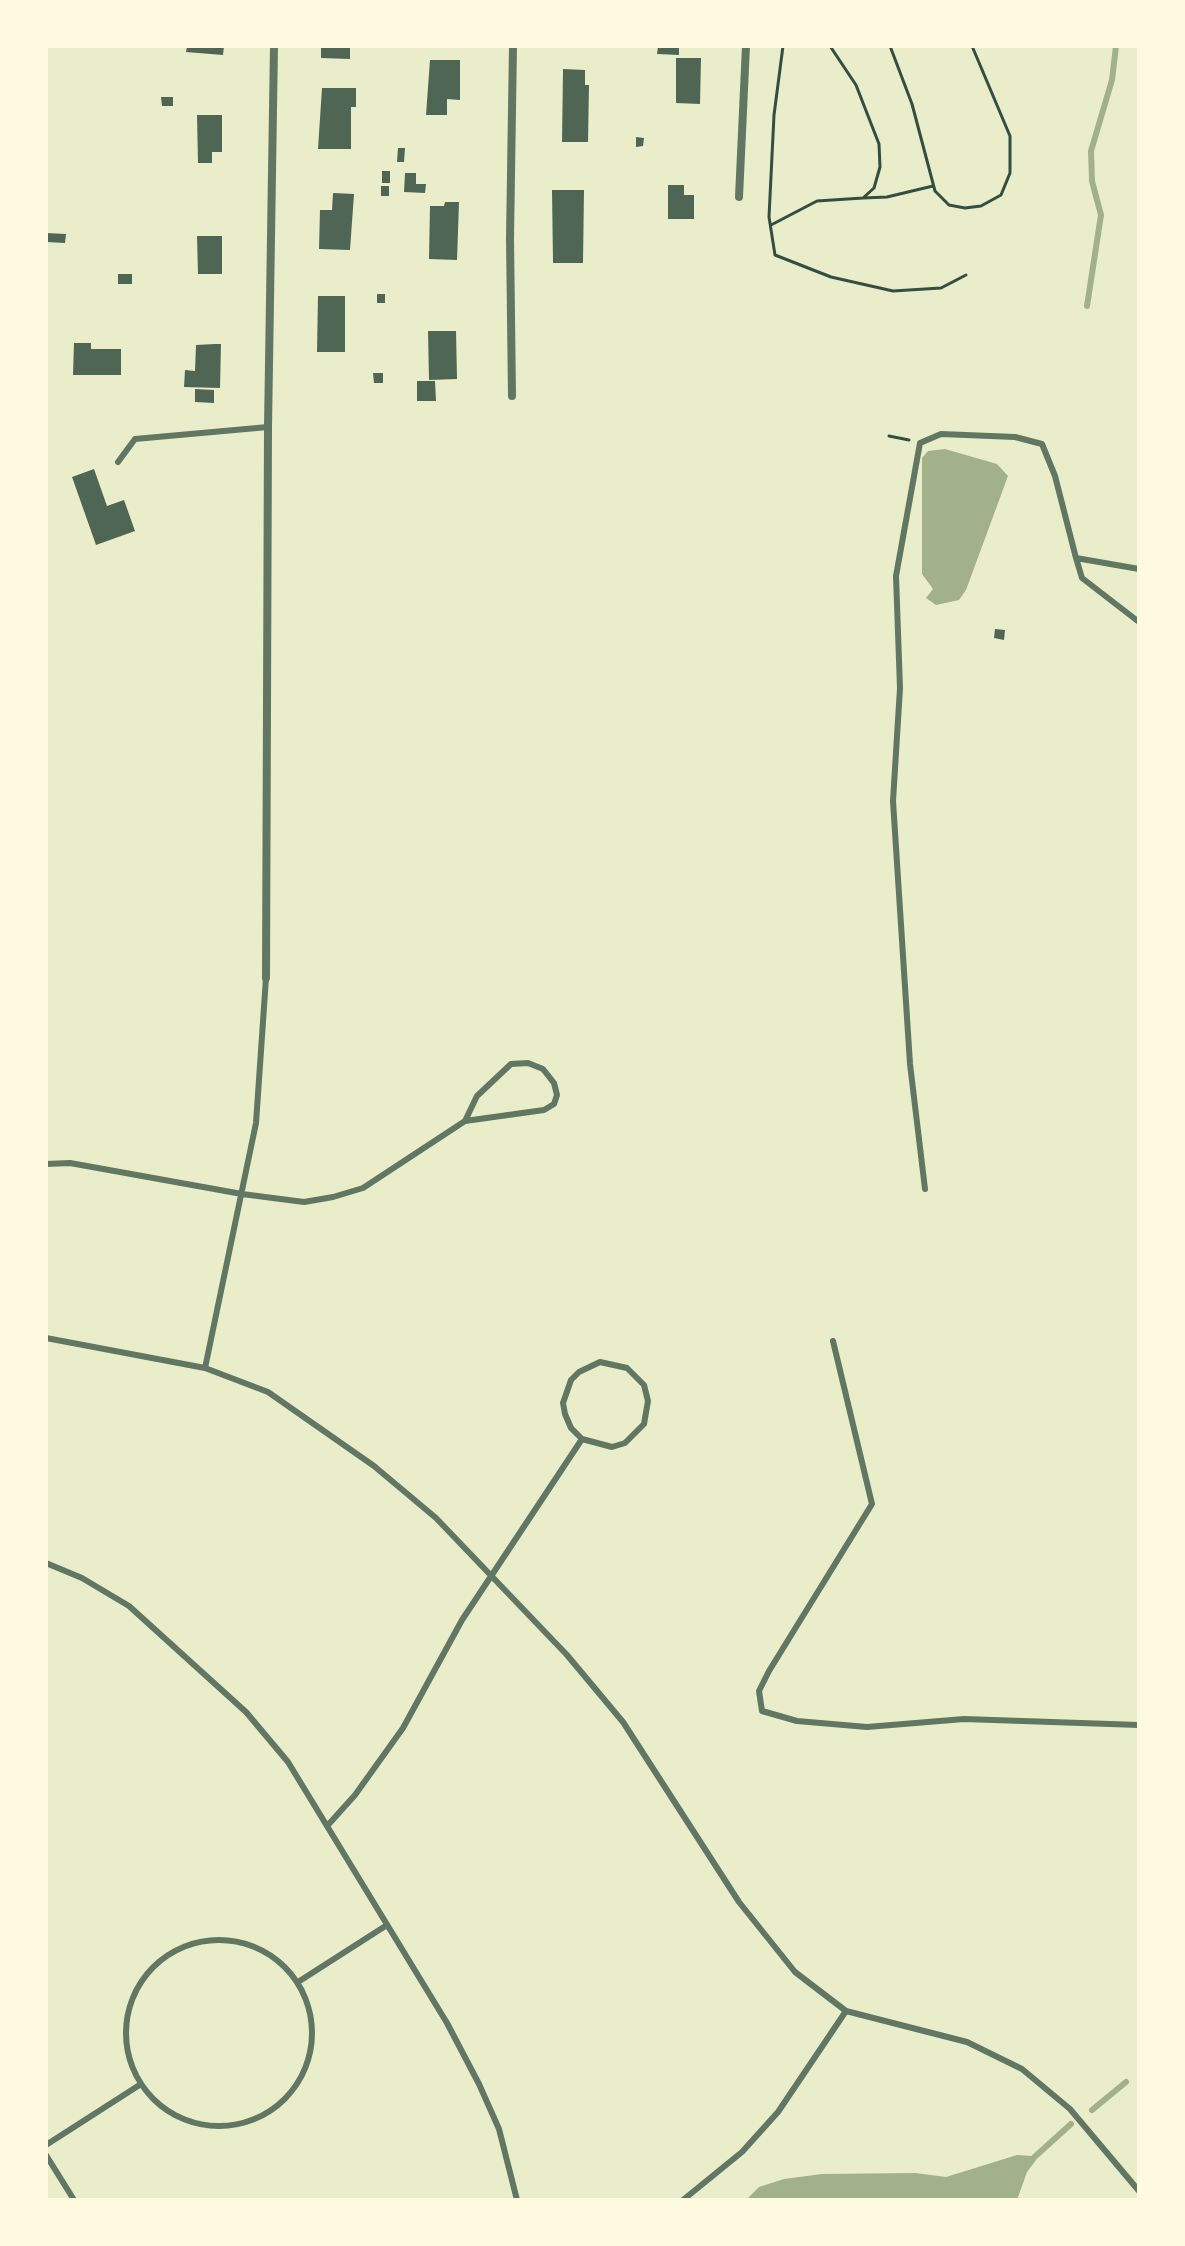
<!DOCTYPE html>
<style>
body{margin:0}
#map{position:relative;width:1185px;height:2246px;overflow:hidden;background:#e9edc9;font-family:Lora,serif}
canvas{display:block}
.frame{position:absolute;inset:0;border:48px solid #fefae0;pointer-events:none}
</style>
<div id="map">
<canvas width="1185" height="2246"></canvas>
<div class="frame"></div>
</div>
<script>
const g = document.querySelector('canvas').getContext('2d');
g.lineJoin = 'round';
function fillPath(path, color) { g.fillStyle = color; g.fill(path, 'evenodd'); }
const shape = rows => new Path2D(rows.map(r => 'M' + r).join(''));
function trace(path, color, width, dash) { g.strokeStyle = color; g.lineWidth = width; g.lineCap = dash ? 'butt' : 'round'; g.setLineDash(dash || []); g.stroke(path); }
fillPath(shape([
 [945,449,997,464,1008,476,966,590,959,600,936,605,926,598,933,589,922,574,922,458,928,451],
 [1017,2155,1032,2156,1036,2160,1027,2172,1017,2200,746,2200,759,2187,784,2179,822,2174,915,2173,946,2177]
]), '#a3b18a');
trace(shape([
 [1087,306,1101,215,1092,181,1091,151,1112,80,1116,46],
 [1092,2110,1126,2082],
 [1029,2162,1071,2124]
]), '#a3b18a', 6);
fillPath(shape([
 [187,46,224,46,223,55,186,52],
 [321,46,350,46,350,59,321,58],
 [658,46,679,46,679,55,657,54],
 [676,58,701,58,700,104,676,103],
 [430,60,460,60,460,100,447,99,447,115,426,115],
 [563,69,585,70,585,85,589,85,588,142,562,142],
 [322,88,356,88,356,107,351,107,351,149,318,149],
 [161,97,173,97,173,106,162,106],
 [197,115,222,115,222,152,212,152,212,163,198,163],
 [636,137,644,138,643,146,636,147],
 [398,148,405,148,404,162,397,162],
 [382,171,390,171,390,183,382,183],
 [405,173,416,173,416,184,426,184,425,193,404,192],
 [668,185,684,185,684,195,694,195,694,219,668,219],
 [381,186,389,186,389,196,381,196],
 [552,190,584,190,583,263,553,263],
 [333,193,354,194,350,250,319,249,320,210,332,210],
 [445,202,459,202,457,260,429,259,430,206,444,206],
 [46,233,66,234,65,243,46,242],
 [197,236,222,236,222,274,198,274],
 [118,274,132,274,132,284,118,284],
 [377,294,385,294,385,303,377,303],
 [318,296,345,296,345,352,317,352],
 [428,331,456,331,457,379,429,380],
 [74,343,91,343,91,349,121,349,121,375,73,375],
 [215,344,221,344,220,388,184,387,185,370,195,371,196,345],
 [373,373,383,373,383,383,374,383],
 [417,381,435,381,436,401,417,401],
 [195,389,214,390,214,403,195,402],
 [94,469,107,506,124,500,135,531,96,545,72,477],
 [995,629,1005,630,1004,640,994,638]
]), '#4f6655');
trace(shape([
 [783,46,774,115,769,217,775,255,831,277,893,291,941,288,966,275],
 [890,46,912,104,935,191,949,205,965,208,981,206,1001,195,1010,173,1010,136,972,46],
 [863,198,887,197,933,186],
 [771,225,817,201,863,198,874,188,880,167,879,144,856,85,830,46],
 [889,436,909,440]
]), '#344e41', 3);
trace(shape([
 [118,462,135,439,268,427],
 [1076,558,1082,578,1139,622],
 [46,1164,70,1163,242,1194,304,1202,333,1197,363,1188,465,1121,544,1110,554,1104,557,1095,554,1083,543,1069,528,1063,511,1064,477,1096,465,1121],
 [925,1189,910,1064,893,801,900,688,896,576,920,443,941,434,1015,437,1042,444,1055,476,1076,558,1139,569],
 [46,1338,205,1368,268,1392,374,1466,436,1518,567,1655,623,1722,739,1902,795,1972,846,2011,967,2042,1022,2069,1070,2109,1139,2191],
 [833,1341,872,1504,769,1671,759,1691,762,1711,797,1721,867,1727,964,1719,1139,1725],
 [205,1368,256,1123,266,978],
 [46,1563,82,1578,129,1606,246,1712,288,1762,447,2023,479,2084,499,2129,517,2200],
 [328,1825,355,1795,403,1728,462,1620,582,1439,571,1428,565,1414,563,1403,571,1380,579,1372,600,1362,627,1368,644,1385,648,1401,644,1424,625,1443,612,1447,582,1439],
 '126 2033a93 93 0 1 1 186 0a93 93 0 1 1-186 0Z',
 [298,1982,387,1925],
 [46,2145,141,2084],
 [46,2155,74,2200],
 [683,2200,742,2152,778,2112,846,2011]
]), '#617663', 6);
trace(shape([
 [739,197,746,46],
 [512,396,510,238,513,46],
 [266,978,268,427,274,46]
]), '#617663', 8);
</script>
